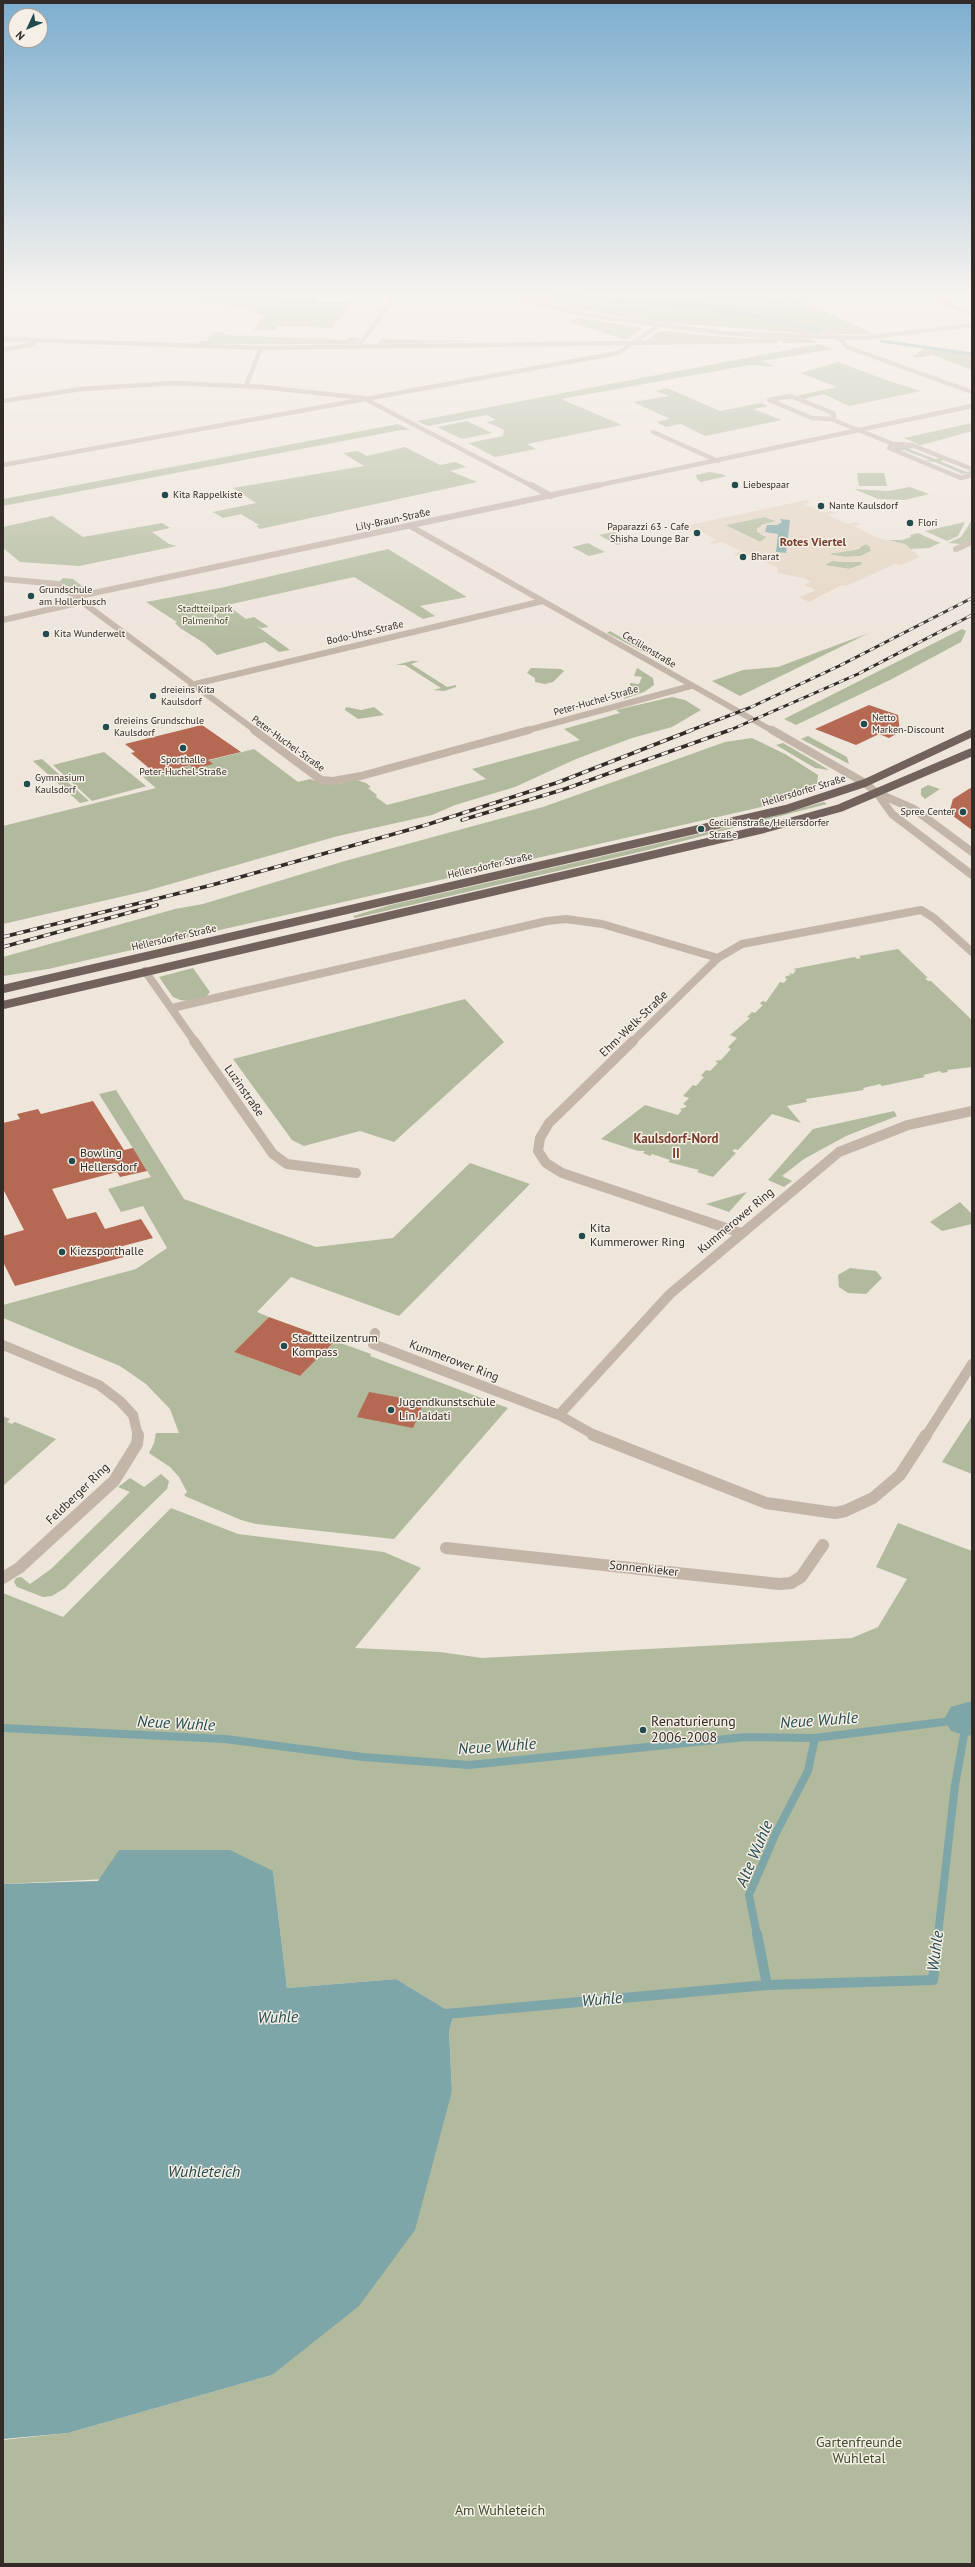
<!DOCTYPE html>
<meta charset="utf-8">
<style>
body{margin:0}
#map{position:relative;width:975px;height:2567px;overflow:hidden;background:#eee5db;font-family:"PT Sans",sans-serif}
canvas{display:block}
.frame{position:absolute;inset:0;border:4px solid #322b27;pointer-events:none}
.north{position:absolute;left:8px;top:8px;width:40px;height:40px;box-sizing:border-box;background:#f6efe6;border:1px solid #a8a19a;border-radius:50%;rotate:226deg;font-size:11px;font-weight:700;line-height:16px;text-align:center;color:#322b27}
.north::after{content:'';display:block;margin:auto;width:14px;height:18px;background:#234b4e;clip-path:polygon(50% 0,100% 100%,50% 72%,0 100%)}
</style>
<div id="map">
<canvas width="975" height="2567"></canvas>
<div class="frame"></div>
<div class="north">N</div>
</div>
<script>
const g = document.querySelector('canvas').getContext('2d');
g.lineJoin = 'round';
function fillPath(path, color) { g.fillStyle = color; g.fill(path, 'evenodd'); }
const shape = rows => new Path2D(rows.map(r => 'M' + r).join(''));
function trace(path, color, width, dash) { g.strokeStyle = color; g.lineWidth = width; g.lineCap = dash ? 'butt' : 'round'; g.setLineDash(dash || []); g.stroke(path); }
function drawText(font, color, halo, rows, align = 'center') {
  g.font = font + ' "PT Sans",sans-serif'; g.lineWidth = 3; g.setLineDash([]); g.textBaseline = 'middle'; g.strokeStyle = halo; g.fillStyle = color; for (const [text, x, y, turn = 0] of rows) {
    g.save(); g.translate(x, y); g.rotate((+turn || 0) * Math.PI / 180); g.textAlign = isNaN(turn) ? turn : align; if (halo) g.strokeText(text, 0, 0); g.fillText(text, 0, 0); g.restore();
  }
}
fillPath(shape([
 [147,293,256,293,301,300,310,297,317,297,315,302,352,302,334,326,335,328,278,326,275,330,253,330,265,315,247,312,255,309,168,295,159,298,149,296],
 [512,293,767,293,785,301,799,300,875,334,813,334,657,322,576,309],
 [580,318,643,328,626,340,567,321],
 [665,331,702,335,764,340,646,341,659,332],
 [207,332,225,332,223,335,347,340,349,337,361,338,356,344,198,344,200,341,206,341,213,333],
 [726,335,811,339,817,343,783,343,781,340],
 [381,339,452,341,483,341,378,344],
 [819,344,833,349,762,361,776,367,750,365,561,399,622,425,527,444,536,449,495,457,468,443,503,436,504,430,486,422,496,420,487,415,428,426,417,421],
 [926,346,972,353,972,370,932,355,918,358,911,356,917,354],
 [838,362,889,381,921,391,849,406,824,394,804,399,796,396,837,387,800,373],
 [667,388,720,411,761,403,768,406,753,409,782,420,705,436,681,424,666,427,656,422,670,419,633,402,669,396,656,391],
 [467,421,492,433,462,439,437,427],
 [972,423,972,431,929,443,920,445,904,438],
 [398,424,410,430,401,430,3,506,3,499],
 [895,445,914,447,909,449,935,459,940,458,944,460,940,461,966,472,972,471,972,473,956,474,961,473,935,462,925,461,930,460,904,450,899,451,894,448],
 [405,447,440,465,456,462,466,467,450,471,477,482,260,529,256,526,259,525,241,514,223,518,213,512,256,503,233,488,364,466,343,453,358,451,367,456],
 [710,472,721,474,727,476,701,482,697,479,696,475],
 [857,473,884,473,887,486,859,486],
 [910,487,929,494,905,500,878,499,854,489,888,491],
 [52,516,83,537,162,523,170,528,152,532,169,544,177,546,79,566,20,562,3,548,3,527],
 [764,517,777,521,761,525,760,534,767,537,760,542,725,525],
 [972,520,972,540,961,544,948,543,961,537],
 [965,522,958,536,947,541,925,531],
 [614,532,633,541,617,545,599,535],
 [918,533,940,543,929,548,910,549,889,540,902,540,911,537,910,535],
 [588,543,605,552,589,556,572,547],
 [866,544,870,547,871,551,861,556,845,557,827,554,859,549,861,545],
 [388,549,467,597,420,606,435,616,423,619,354,577,227,605,246,619,254,617,269,627,261,628,257,626,290,650,279,652,265,642,217,655,204,643,180,628,175,623,177,622,146,602,220,588],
 [832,561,849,562,863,561,861,565,849,569,824,565],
 [63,578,73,579,90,592,78,591,59,582],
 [962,629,966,631,961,642,892,679,796,725,784,719],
 [610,631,674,668,607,633],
 [869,633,740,696,712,681,743,670,778,667],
 [412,661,419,661,411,664,447,687,456,685,456,687,444,691,433,690,441,688,405,665,396,665],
 [531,668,561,669,564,671,553,682,545,684,535,682,535,678,527,673],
 [637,668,653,678,654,685,644,692,624,699,626,695,634,695,637,687,630,686,630,683,639,684,642,677,634,676],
 [672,697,685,700,701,710,672,727,632,738,576,759,515,787,455,805,432,815,338,836,146,891,3,924,3,826,156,788,143,777,254,749,298,782,310,779,325,784,339,784,356,780,366,783,371,787,368,788,377,795,376,797,387,805,486,779,472,769,580,740,564,729,620,713,616,710],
 [346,707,361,710,374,707,384,715,358,719,345,710],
 [808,736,847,757,849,764,801,739],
 [752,738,785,754,818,775,817,784,782,802,744,811,48,969,3,976,3,957,175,909,203,904,345,861,543,807,725,742],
 [783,743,814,761,829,770,815,768,776,745],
 [104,752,146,786,147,786,92,801,53,765],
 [42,759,89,801,80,803,33,761],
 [928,785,940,789,925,799,921,795,921,789],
 [824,802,827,804,644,851,355,918,353,916,390,905,747,823],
 [898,949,928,978,925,978,928,981,931,981,972,1020,972,1067,947,1070,948,1072,942,1073,940,1071,923,1075,925,1077,882,1086,880,1084,863,1088,864,1090,806,1099,807,1102,787,1106,801,1123,772,1114,738,1150,735,1149,732,1151,736,1153,713,1177,697,1172,699,1170,668,1162,670,1160,652,1154,650,1156,643,1153,645,1151,638,1151,601,1139,645,1105,678,1115,682,1110,679,1109,684,1108,687,1106,683,1104,689,1098,683,1096,693,1085,696,1086,704,1077,701,1076,706,1070,710,1071,718,1063,715,1061,721,1060,731,1049,728,1047,737,1038,730,1035,750,1018,747,1017,752,1012,755,1013,763,1005,760,1004,762,1001,766,1002,780,982,784,983,787,979,785,978,786,976,791,975,789,973,793,974,796,970,793,969,855,957,857,959,861,958,859,956],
 [193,968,210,992,206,997,190,1001,180,1000,173,997,159,977],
 [465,999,504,1042,394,1142,360,1131,304,1146,292,1140,233,1059],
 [116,1090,184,1199,316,1247,393,1238,470,1163,530,1184,399,1316,291,1277,257,1312,269,1317,234,1352,300,1376,335,1341,371,1354,370,1356,508,1408,394,1539,256,1524,241,1520,187,1497,184,1495,187,1492,179,1477,170,1467,149,1453,154,1443,156,1433,179,1433,170,1409,146,1384,120,1366,3,1318,3,1305,136,1269,167,1248,143,1206,121,1212,108,1189,151,1177,99,1094],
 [894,1111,897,1116,846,1136,804,1159,782,1176,792,1181,784,1187,768,1180,813,1129],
 [747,1192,729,1212,706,1204],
 [960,1202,972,1214,972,1224,942,1231,930,1222],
 [850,1268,876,1271,882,1278,866,1294,848,1293,839,1287,838,1275],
 [3,1416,10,1419,7,1422,12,1424,15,1422,56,1439,3,1486],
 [972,1416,972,1474,942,1462],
 [161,1474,169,1481,167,1489,65,1588,52,1596,43,1597,17,1587,14,1582,16,1578,21,1577,30,1584,51,1569,130,1492,118,1487,130,1478,144,1487],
 [171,1508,238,1534,384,1552,421,1568,355,1648,440,1652,482,1658,852,1638,878,1627,907,1579,876,1567,898,1523,972,1551,972,2564,3,2564,3,2440,68,2433,272,2375,452,2091,449,2031,454,2014,396,1979,287,1988,273,1871,3,1884,3,1593,63,1617]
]), '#b1ba9d');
fillPath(shape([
 [806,500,811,502,804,504,823,512,831,511,836,513,828,515,848,524,856,522,861,524,854,526,875,537,905,544,920,557,901,565,895,564,846,586,842,585,809,602,799,597,816,590,804,585,811,582,804,578,778,573,778,568,751,555,738,556,733,554,741,551,722,542,714,544,709,542,717,540,698,530,689,532,685,530,692,528,690,525],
 [764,517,776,521,757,528,757,532,767,537,760,542,725,525],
 [866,544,870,547,871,551,861,556,845,557,827,554,855,550],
 [832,561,849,562,863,562,861,565,849,569,824,565]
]), '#e4d5c4');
fillPath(shape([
 [780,519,790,520,786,553,776,552,778,534,765,532,767,525,777,525,782,522],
 [119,1850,230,1850,273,1871,287,1988,396,1979,454,2014,449,2031,452,2091,415,2230,359,2306,272,2375,68,2433,3,2439,3,1884,98,1881]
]), '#7ea5a7');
trace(shape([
 [547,293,604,300,699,305,820,330],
 [881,341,972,354]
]), '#7ea5a7', 3);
trace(shape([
 [3,1728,225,1739,363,1757,469,1765,746,1737,815,1738,967,1719,955,1785,938,1935],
 [757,1935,749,1895,776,1833,808,1771,815,1738]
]), '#7ea5a7', 8);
trace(shape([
 [757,1934,767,1985],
 [446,2014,767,1985,933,1980,938,1934]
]), '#7ea5a7', 10);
fillPath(shape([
 [972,1701,972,1735,967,1736,951,1731,944,1719,951,1707,972,1701]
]), '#7ea5a7');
fillPath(shape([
 [869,705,898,715,900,732,889,738,879,734,856,745,815,729],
 [202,725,241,752,208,760,213,764,194,769,190,765,156,774,131,753,135,752,125,744],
 [972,787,972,830,949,813,953,799],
 [93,1101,124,1150,133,1148,147,1171,120,1177,117,1172,52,1189,67,1219,96,1212,105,1229,141,1219,153,1238,119,1247,124,1257,15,1286,3,1262,3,1236,24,1230,3,1189,3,1123,20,1119,17,1114,38,1109,41,1114],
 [269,1317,335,1341,300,1376,234,1352],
 [369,1392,424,1402,413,1428,357,1417]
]), '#b56952');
trace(shape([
 [337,293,396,293],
 [498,293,585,315,724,333,864,338,972,325],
 [776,293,787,298,832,293],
 [923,293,972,314],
 [3,339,261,348,775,341],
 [840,339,847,347,972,392],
 [358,347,393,299,391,294],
 [3,350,34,344],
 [246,385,261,348],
 [790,396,833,413,834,417,831,419,812,418,769,400,790,396],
 [3,401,81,389,174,383,262,387,363,398,532,486],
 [831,419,893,444],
 [653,432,718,461],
 [3,465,618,353,658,326],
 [972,469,912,445,893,444,889,448,961,478,972,475],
 [595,486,972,406]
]), '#c4b5a9', 4.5);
trace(shape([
 [531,485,551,496],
 [410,526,773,731],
 [956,549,972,542],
 [3,579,58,584,256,731],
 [75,597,599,485],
 [3,620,82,602],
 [191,685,543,601],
 [525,731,691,686]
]), '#c4b5a9', 6);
trace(shape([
 [254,730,321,780,333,781,361,776,529,730],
 [772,730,865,783,877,793,914,809,972,852],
 [877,793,892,814,972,875],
 [145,971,195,1042],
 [172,1008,547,921,566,919,602,924,718,958],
 [632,1042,718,958,742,944,921,910,934,918,972,952]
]), '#c4b5a9', 8);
trace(shape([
 [194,1041,273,1154,287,1164,356,1173],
 [633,1041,549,1123,540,1138,538,1151,546,1163,562,1173,741,1233],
 [375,1333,373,1344,559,1415,596,1436],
 [3,1345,99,1385,120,1401,133,1415,138,1436],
 [559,1415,670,1294,839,1152,908,1125,972,1111],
 [926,1436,972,1364]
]), '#c4b5a9', 10);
trace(shape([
 [593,1435,766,1503,835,1513,845,1511,873,1498,900,1475,926,1435],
 [446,1548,779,1584,791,1583,801,1577,823,1545],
 [3,1578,19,1568,114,1481,137,1444,138,1435]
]), '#c4b5a9', 12);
trace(shape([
 [3,989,786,809,865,783,972,733],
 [3,1005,764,829,840,808,972,752]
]), '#72625b', 8);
const railFar1 = shape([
 [689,731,749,708,839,666,972,598],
 [728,731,858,674,972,615]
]);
const rail = shape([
 [462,820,565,789,730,730],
 [3,937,212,885,426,825,559,782,692,730],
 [3,947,157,905]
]);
trace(railFar1, '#322b27', 3);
trace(rail, '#322b27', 3.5);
trace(railFar1, '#f6efe6', 2, [5.5]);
trace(rail, '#f6efe6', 2.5, [7]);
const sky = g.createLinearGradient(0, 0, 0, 652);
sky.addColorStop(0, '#7daece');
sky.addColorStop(0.45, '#f7f3ef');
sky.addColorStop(1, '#f7f3ef00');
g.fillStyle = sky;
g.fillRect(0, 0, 975, 652);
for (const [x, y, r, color] of [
 [735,485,4,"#234b4e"],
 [165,495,4,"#234b4e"],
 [821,506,4,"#234b4e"],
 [910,523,4,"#234b4e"],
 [697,533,4,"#234b4e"],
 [743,557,4,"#234b4e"],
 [31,596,4,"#234b4e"],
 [46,634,4,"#234b4e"],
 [153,696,4,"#234b4e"],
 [864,724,4,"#234b4e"],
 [106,727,4,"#234b4e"],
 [183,748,4,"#234b4e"],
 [27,784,4,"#234b4e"],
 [963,812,4,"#234b4e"],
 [701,829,4,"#234b4e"],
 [72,1161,4,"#234b4e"],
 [582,1236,4,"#234b4e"],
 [62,1252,4,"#234b4e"],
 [284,1346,4,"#234b4e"],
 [391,1410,4,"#234b4e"],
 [643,1730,4,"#234b4e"]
]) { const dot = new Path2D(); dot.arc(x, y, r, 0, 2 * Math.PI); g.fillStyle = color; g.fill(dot); trace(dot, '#f6efe6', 1.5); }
drawText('10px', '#322b27', '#f6efe6', [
 ["Liebespaar",743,485],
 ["Kita Rappelkiste",173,495],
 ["Nante Kaulsdorf",829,506],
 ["Flori",918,523],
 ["Paparazzi 63 - Cafe",689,527,"right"],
 ["Shisha Lounge Bar",689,539,"right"],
 ["Bharat",751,557],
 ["Grundschule",39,590],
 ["am Hollerbusch",39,602],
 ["Kita Wunderwelt",54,634],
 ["dreieins Kita",161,690],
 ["Kaulsdorf",161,702],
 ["Netto",872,718],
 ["Marken-Discount",872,730],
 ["dreieins Grundschule",114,721],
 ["Kaulsdorf",114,733],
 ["Sporthalle",183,760,"center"],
 ["Peter-Huchel-Straße",183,772,"center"],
 ["Gymnasium",35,778],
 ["Kaulsdorf",35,790],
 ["Spree Center",955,812,"right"],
 ["Cecilienstraße/Hellersdorfer",709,823],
 ["Straße",709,835]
], 'left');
drawText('10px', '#322b27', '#f6efe6', [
 ["Lily-Braun-Straße",393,520,-12],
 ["Bodo-Uhse-Straße",365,633,-13],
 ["Cecilienstraße",649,650,31],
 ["Peter-Huchel-Straße",596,701,-16],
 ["Peter-Huchel-Straße",288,744,36],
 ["Hellersdorfer Straße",804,791,-17],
 ["Hellersdorfer Straße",490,866,-13],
 ["Hellersdorfer Straße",174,938,-13]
]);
drawText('10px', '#424d2f', '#f6efe6', [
 ["Stadtteilpark",205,609],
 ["Palmenhof",205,621]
]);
drawText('bold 12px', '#763d2c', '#f6efe6', [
 ["Rotes Viertel",813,543]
]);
drawText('12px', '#322b27', '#f6efe6', [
 ["Ehm-Welk-Straße",634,1024,-44],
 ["Luzinstraße",244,1091,55],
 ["Kummerower Ring",736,1221,-40],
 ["Kummerower Ring",454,1361,21],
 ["Feldberger Ring",78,1494,-44],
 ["Sonnenkieker",644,1569,6]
]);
drawText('12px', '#322b27', '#f6efe6', [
 ["Bowling",80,1154],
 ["Hellersdorf",80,1168],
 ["Kita",590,1229],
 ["Kummerower Ring",590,1243],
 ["Kiezsporthalle",70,1252],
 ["Stadtteilzentrum",292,1339],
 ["Kompass",292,1353],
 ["Jugendkunstschule",399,1403],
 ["Lin Jaldati",399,1417]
], 'left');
drawText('bold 13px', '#763d2c', '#f6efe6', [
 ["Kaulsdorf-Nord",676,1139],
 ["II",676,1154]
]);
drawText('14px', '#322b27', '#f6efe6', [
 ["Renaturierung",651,1722],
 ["2006-2008",651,1738]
], 'left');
drawText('14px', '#424d2f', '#f6efe6', [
 ["Gartenfreunde",859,2443],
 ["Wuhletal",859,2459],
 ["Am Wuhleteich",500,2511]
]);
drawText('italic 16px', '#234b4e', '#f6efe6', [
 ["Neue Wuhle",819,1721,-4],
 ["Neue Wuhle",176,1724,3],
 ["Neue Wuhle",497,1747,-4],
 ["Alte Wuhle",755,1854,-67],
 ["Wuhle",936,1951,-83],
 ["Wuhle",602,2000,-5],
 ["Wuhle",278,2018,-2],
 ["Wuhleteich",204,2172]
]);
</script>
